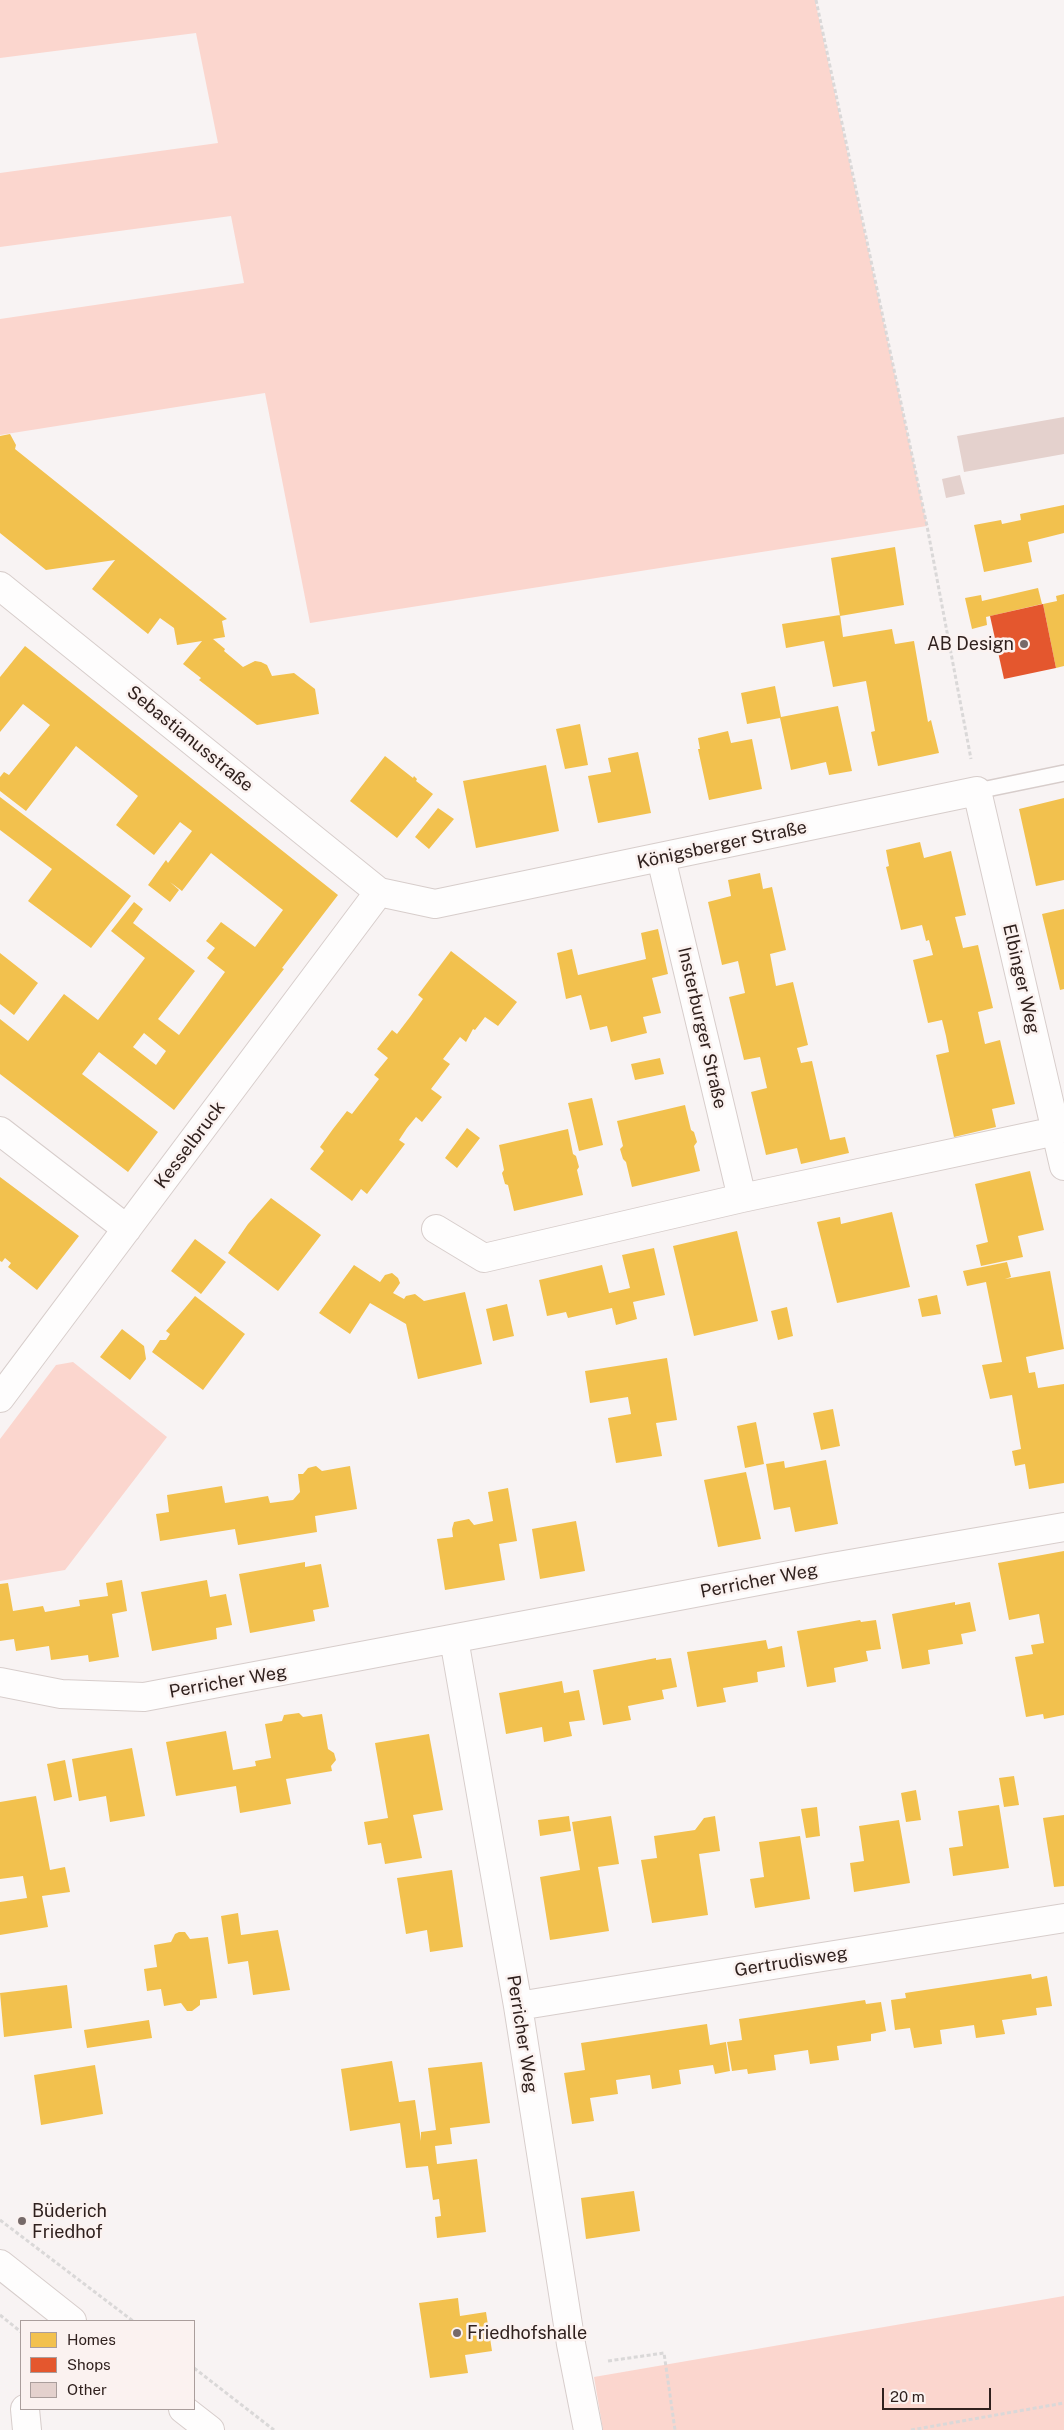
<!DOCTYPE html>
<meta charset="utf-8">
<style>
body{margin:0}
#map{position:relative;width:1064px;height:2430px;overflow:hidden;background:#f8f3f3;font-family:"Public Sans",sans-serif}
canvas{display:block}
.legend{position:absolute;left:20px;top:2320px;width:175px;height:90px;box-sizing:border-box;background:#fbf2f0;border:1px solid #aa9e9c;margin:0;padding:6px 9px;list-style:none;font-size:15px;color:#30211e}
.legend li{display:flex;align-items:center;gap:10px;height:25px}
.legend b{width:25px;border:1px solid #aa9e9c}
.scale{position:absolute;left:882px;top:2388px;width:109px;height:22px;box-sizing:border-box;border:2px solid #30211e;border-top:0;padding-left:6px;font-size:15px;line-height:18px;white-space:nowrap;color:#30211e;-webkit-text-stroke:4px #fbf2f0;paint-order:stroke}
</style>
<div id="map">
<canvas width="1064" height="2430"></canvas>
<ul class="legend">
<li><b style="height:14px;background:#f2c14e"></b>Homes</li>
<li><b style="height:14px;background:#e4572e"></b>Shops</li>
<li><b style="height:14px;background:#e4d1cd"></b>Other</li>
</ul>
<div class="scale">20 m</div>
</div>
<script>
const g = document.querySelector('canvas').getContext('2d');
g.lineJoin = 'round';
function fillPath(path, color) { g.fillStyle = color; g.fill(path, 'evenodd'); }
const shape = rows => new Path2D(rows.map(r => 'M' + r).join(''));
function trace(path, color, width, dash) { g.strokeStyle = color; g.lineWidth = width; g.lineCap = dash ? 'butt' : 'round'; g.setLineDash(dash || []); g.stroke(path); }
function drawText(font, color, halo, rows, align = 'center') {
  g.font = font + ' "Public Sans",sans-serif'; g.lineWidth = 5; g.setLineDash([]); g.textBaseline = 'middle'; g.strokeStyle = halo; g.fillStyle = color; for (const [text, x, y, turn = 0] of rows) {
    g.save(); g.translate(x, y); g.rotate((+turn || 0) * Math.PI / 180); g.textAlign = isNaN(turn) ? turn : align; if (halo) g.strokeText(text, 0, 0); g.fillText(text, 0, 0); g.restore();
  }
}
fillPath(shape([
 [0,0,815,0,927,526,310,623,265,393,0,435,0,319,244,283,231,216,0,247,0,173,218,143,196,33,0,58],
 [73,1362,167,1437,65,1570,0,1581,0,1439,56,1365],
 [1064,2296,1064,2430,603,2430,594,2377]
]), '#fbd6ce');
fillPath(shape([
 [10,434,16,445,15,449,227,619,222,621,225,637,213,639,225,649,224,651,243,667,255,661,261,662,267,665,272,676,294,673,315,689,319,714,257,725,199,680,201,678,183,664,202,641,177,645,174,628,160,618,148,634,92,589,115,560,46,570,0,533,0,436],
 [1064,505,1064,533,1028,542,1032,562,984,572,974,525,1001,520,1002,524,1021,520,1020,514],
 [895,547,904,605,840,616,831,558],
 [1038,588,1042,604,986,617,987,625,972,629,965,598,981,595,982,601],
 [1064,594,1064,666,1056,668,1043,604,1057,601,1056,596],
 [840,615,843,637,892,629,895,644,914,641,928,722,931,720,939,753,878,766,871,732,875,731,866,681,833,687,824,641,786,648,782,624],
 [25,646,338,895,282,968,284,969,174,1110,99,1052,82,1074,158,1132,128,1172,0,1074,0,1019,28,1041,64,994,98,1020,145,958,111,931,134,902,143,909,133,923,195,971,158,1019,179,1035,225,972,207,958,215,948,206,941,221,922,255,947,283,910,211,853,182,891,170,882,179,890,170,902,148,885,166,860,168,863,192,831,180,822,154,855,116,825,138,796,76,746,26,811,0,791,0,777,4,772,9,775,50,725,23,704,0,732,0,677],
 [144,1033,166,1051,156,1065,133,1047],
 [775,686,781,717,838,706,852,771,829,775,826,762,791,770,780,718,747,724,741,693],
 [580,724,588,765,565,769,556,729],
 [728,731,731,743,752,739,762,789,709,800,698,749,700,749,698,738],
 [638,752,651,813,598,823,588,776,611,772,608,758],
 [385,756,413,778,414,776,417,779,416,781,433,794,397,838,350,801],
 [546,765,559,831,476,848,463,781],
 [0,797,131,896,91,948,28,901,52,869,0,830],
 [1064,798,1064,880,1036,886,1019,809],
 [438,808,454,819,429,849,415,837],
 [920,842,924,858,951,851,966,915,955,917,963,948,978,945,993,1008,978,1012,985,1044,1000,1040,1015,1104,992,1109,996,1127,954,1137,936,1055,949,1052,946,1036,942,1020,928,1023,913,960,933,955,929,940,926,941,922,925,901,930,886,867,889,866,886,850],
 [760,873,763,889,772,887,786,950,770,954,776,986,793,982,808,1045,797,1048,801,1063,812,1061,830,1140,845,1137,849,1153,801,1164,797,1148,766,1155,751,1092,767,1088,760,1057,744,1060,729,997,745,993,738,961,722,965,708,902,731,896,728,880],
 [1064,909,1064,989,1060,990,1042,914],
 [658,929,668,974,652,978,661,1013,643,1017,647,1033,611,1042,607,1026,590,1030,581,995,566,999,557,953,572,949,578,975,646,959,641,933],
 [451,951,517,1002,498,1026,485,1017,475,1030,473,1029,466,1042,460,1037,443,1059,450,1064,431,1089,442,1097,422,1122,416,1117,407,1128,399,1140,405,1144,367,1194,361,1189,352,1201,310,1169,324,1151,320,1147,333,1129,347,1111,352,1114,379,1079,374,1075,388,1058,377,1049,392,1030,397,1034,410,1017,423,999,418,995],
 [0,953,38,983,14,1015,0,1004],
 [660,1058,664,1074,635,1080,631,1064],
 [592,1098,603,1145,579,1151,568,1103],
 [685,1105,691,1130,694,1132,697,1142,694,1146,700,1171,632,1187,626,1162,623,1159,620,1149,623,1146,617,1121],
 [467,1128,480,1138,457,1168,445,1158],
 [568,1129,573,1154,576,1156,579,1167,577,1170,583,1195,514,1211,508,1185,505,1184,502,1173,504,1170,499,1145],
 [1030,1171,1044,1230,1018,1236,1023,1257,981,1266,976,1245,988,1242,975,1184],
 [0,1177,79,1236,37,1290,8,1267,11,1263,5,1258,2,1262,0,1261],
 [271,1198,321,1235,278,1291,228,1253,248,1224],
 [892,1212,910,1287,837,1303,817,1222,840,1217,841,1224],
 [737,1231,758,1321,694,1336,673,1246],
 [195,1239,226,1262,201,1294,171,1271],
 [654,1248,665,1295,633,1302,637,1319,616,1325,612,1308,568,1318,566,1312,547,1316,539,1280,602,1265,609,1293,630,1288,622,1255],
 [1007,1262,1011,1277,1005,1279,1050,1271,1064,1349,1026,1357,1029,1373,1035,1372,1038,1388,1064,1384,1064,1483,1029,1489,1025,1464,1015,1466,1012,1451,1021,1449,1012,1395,990,1399,982,1365,1002,1362,986,1282,967,1286,963,1271],
 [354,1265,380,1282,385,1275,392,1273,398,1278,400,1283,393,1293,404,1299,406,1296,415,1294,424,1301,465,1292,482,1364,418,1379,406,1324,370,1303,350,1334,319,1313],
 [937,1295,941,1314,922,1317,918,1299],
 [195,1296,245,1334,203,1390,152,1352,160,1340,166,1340,170,1334,166,1331],
 [507,1304,514,1336,493,1341,486,1309],
 [787,1307,793,1336,778,1340,771,1311],
 [122,1329,144,1346,146,1359,130,1380,100,1357],
 [667,1358,677,1420,656,1423,662,1456,616,1463,608,1418,631,1414,628,1397,590,1403,585,1371],
 [833,1409,840,1446,821,1450,813,1413],
 [756,1422,764,1464,745,1468,737,1426],
 [826,1460,838,1524,795,1532,790,1507,774,1510,766,1464,784,1461,785,1468],
 [316,1466,322,1471,350,1466,357,1509,315,1516,317,1532,238,1545,235,1529,160,1541,156,1514,169,1512,167,1495,222,1486,225,1503,268,1496,270,1503,293,1500,300,1492,298,1474,303,1474,308,1468],
 [746,1472,761,1539,718,1547,704,1480],
 [508,1488,517,1541,499,1544,505,1580,445,1590,437,1539,453,1537,452,1529,454,1522,469,1519,474,1525,493,1521,488,1492],
 [576,1521,585,1571,540,1579,532,1529],
 [1064,1551,1064,1715,1044,1719,1043,1714,1026,1717,1015,1657,1033,1654,1031,1645,1044,1643,1039,1614,1009,1620,998,1563],
 [305,1562,305,1567,321,1564,329,1607,313,1610,315,1621,250,1633,239,1574],
 [122,1580,127,1611,112,1614,119,1657,89,1662,88,1655,51,1660,49,1646,16,1651,14,1639,0,1641,0,1584,8,1583,13,1611,43,1606,45,1612,80,1606,79,1600,108,1596,106,1583],
 [207,1580,210,1597,226,1594,232,1625,216,1628,217,1639,152,1651,141,1592],
 [955,1602,955,1605,970,1602,976,1631,961,1634,963,1644,928,1650,930,1664,902,1669,892,1614],
 [860,1620,861,1622,876,1620,881,1649,866,1651,868,1661,834,1668,836,1682,807,1687,797,1631],
 [766,1640,768,1649,782,1646,785,1667,757,1672,758,1682,723,1688,726,1702,697,1707,687,1652],
 [656,1658,656,1660,671,1658,677,1687,662,1690,664,1699,628,1706,631,1720,603,1725,593,1670],
 [562,1681,564,1693,579,1690,585,1720,569,1722,572,1736,544,1742,542,1727,506,1734,499,1693],
 [299,1713,303,1717,322,1714,328,1749,334,1753,336,1760,331,1766,332,1771,286,1779,291,1804,240,1813,236,1786,176,1796,166,1742,226,1731,233,1770,256,1766,255,1761,271,1758,265,1724,282,1721,284,1715],
 [429,1734,443,1810,413,1815,422,1858,385,1864,381,1843,368,1845,364,1822,388,1818,375,1743],
 [132,1748,145,1816,110,1822,106,1796,79,1801,72,1759],
 [65,1760,72,1797,54,1801,47,1764],
 [1014,1776,1019,1805,1004,1807,999,1778],
 [916,1790,921,1820,906,1822,901,1793],
 [36,1796,50,1870,65,1867,70,1892,42,1896,48,1927,0,1935,0,1902,27,1898,23,1876,0,1879,0,1802],
 [999,1805,1009,1868,953,1876,949,1848,963,1846,958,1811],
 [817,1807,820,1836,806,1838,801,1809],
 [1064,1815,1064,1886,1054,1887,1043,1818],
 [569,1816,571,1831,540,1836,538,1820],
 [611,1816,619,1864,598,1867,609,1931,550,1940,540,1877,580,1870,572,1822],
 [715,1816,720,1851,699,1854,708,1915,652,1923,641,1860,657,1858,654,1836,695,1830,704,1818],
 [899,1820,910,1883,854,1892,850,1863,864,1861,859,1826],
 [800,1836,810,1899,755,1908,750,1879,764,1877,759,1842],
 [452,1870,463,1947,430,1952,427,1930,406,1934,397,1878],
 [238,1913,241,1935,278,1930,290,1990,253,1995,248,1961,228,1964,221,1916],
 [179,1932,185,1932,190,1939,208,1937,217,1998,200,2000,200,2005,192,2011,187,2011,181,2003,164,2006,161,1989,147,1991,144,1969,157,1967,154,1945,171,1942,175,1934],
 [1031,1974,1032,1979,1047,1976,1052,2006,1036,2008,1037,2015,1002,2020,1005,2034,976,2038,974,2025,940,2030,942,2044,914,2048,910,2028,895,2030,891,2000,906,1998,905,1993],
 [67,1985,72,2028,4,2037,0,1993],
 [865,2000,866,2004,881,2002,886,2031,871,2034,871,2041,837,2046,839,2060,810,2064,808,2050,774,2055,776,2070,748,2074,747,2069,732,2071,727,2042,742,2040,739,2019],
 [149,2020,152,2038,87,2048,84,2030],
 [707,2024,710,2045,726,2042,730,2071,715,2074,713,2065,679,2070,681,2084,652,2089,650,2075,616,2080,618,2094,590,2098,594,2121,572,2124,564,2073,585,2070,581,2043],
 [392,2061,399,2102,415,2100,421,2141,421,2132,436,2130,428,2068,482,2062,490,2123,450,2128,452,2144,435,2146,437,2164,477,2159,486,2232,437,2238,435,2217,441,2216,439,2199,433,2200,428,2166,406,2168,400,2123,350,2131,341,2069],
 [95,2065,103,2114,41,2125,34,2075],
 [634,2191,640,2231,586,2239,581,2198],
 [458,2298,460,2316,486,2312,492,2351,465,2355,468,2373,430,2378,419,2303]
]), '#f2c14e');
fillPath(shape([
 [1043,604,1056,668,1004,679,990,616]
]), '#e4572e');
fillPath(shape([
 [1064,417,1064,454,964,472,957,436],
 [960,475,965,494,946,498,942,479]
]), '#e4d1cd');
const lane = shape([
 [977,791,1064,773]
]);
const street = shape([
 [0,586,379,892,435,904,977,791,1064,1166],
 [661,858,742,1198],
 [0,1131,127,1229],
 [436,1229,484,1258,742,1198,1056,1131],
 [0,1398,379,892],
 [454,1639,518,2006,571,2344,588,2430],
 [0,1682,61,1694,144,1697,827,1568,1064,1527],
 [518,2006,1064,1918],
 [25,2409,27,2430]
]);
const secondary = shape([
 [0,2264,72,2321],
 [183,2409,210,2430]
]);
trace(lane, '#d7cdcb', 18);
trace(street, '#d7cdcb', 30);
trace(secondary, '#d7cdcb', 30);
trace(shape([
 [816,0,927,526,971,759],
 [0,2220,133,2321],
 [0,2315,21,2332],
 [608,2361,664,2353,675,2430],
 [194,2368,274,2430],
 [911,2430,1064,2403]
]), '#dad8d8', 3, [4, 2.5]);
trace(lane, '#fefdfd', 15);
trace(street, '#fefdfd', 28);
trace(secondary, '#fefdfd', 28);
for (const [x, y, r, color] of [
 [1024,644,5,"#766a69"],
 [22,2221,5,"#766a69"],
 [457,2333,5,"#766a69"]
]) { const dot = new Path2D(); dot.arc(x, y, r, 0, 2 * Math.PI); g.fillStyle = color; g.fill(dot); trace(dot, '#fbf2f0', 2); }
drawText('18px', '#30211e', '#fbf2f0', [
 ["AB Design",1014,644,"right"],
 ["Büderich",32,2211],
 ["Friedhof",32,2232],
 ["Friedhofshalle",467,2333]
], 'left');
drawText('18px', '#30211e', '#fbf2f0', [
 ["Sebastianusstraße",190,739,39],
 ["Königsberger Straße",722,845,-12],
 ["Elbinger Weg",1021,979,77],
 ["Insterburger Straße",702,1028,77],
 ["Kesselbruck",190,1145,-53],
 ["Perricher Weg",759,1581,-11],
 ["Perricher Weg",228,1682,-10],
 ["Gertrudisweg",791,1962,-9],
 ["Perricher Weg",522,2034,81]
]);
</script>
